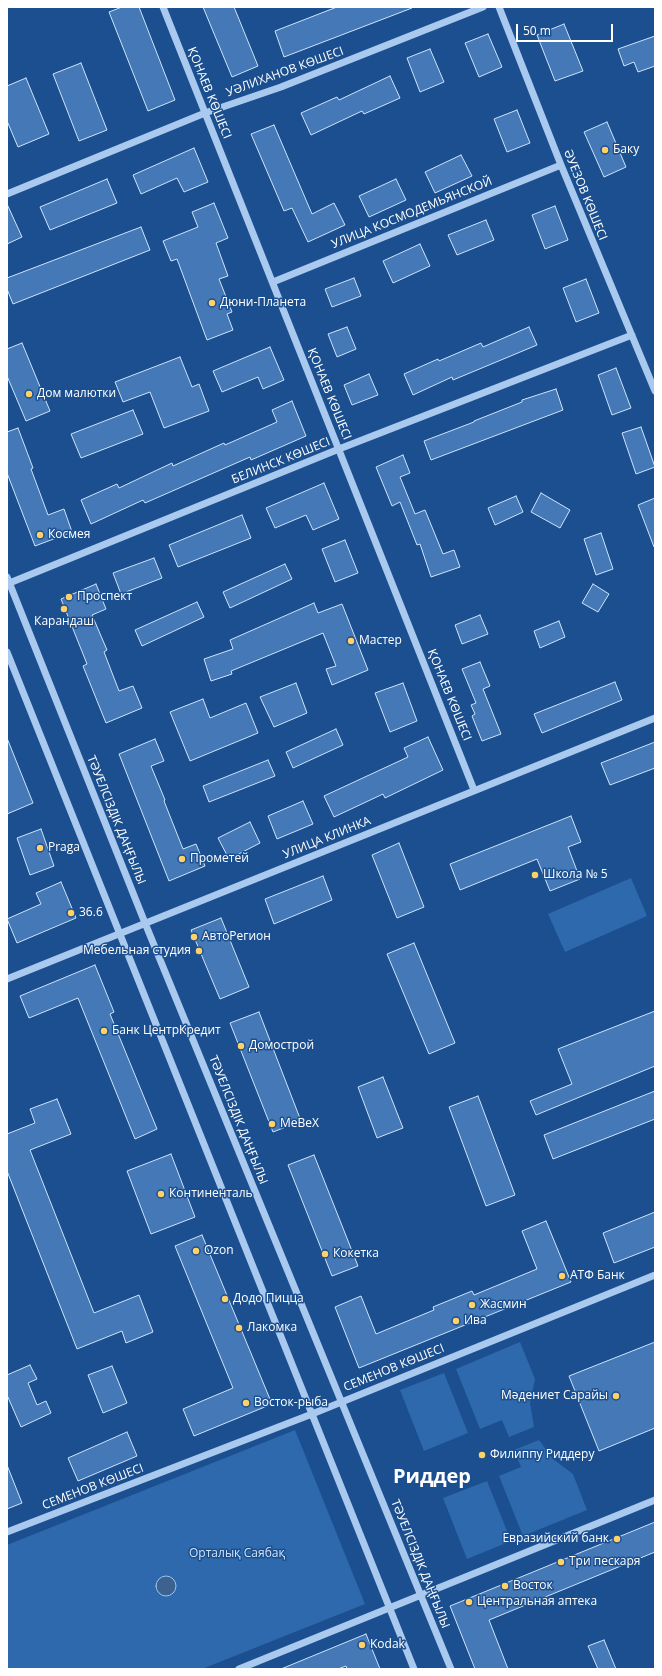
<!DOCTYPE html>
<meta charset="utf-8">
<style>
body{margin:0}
#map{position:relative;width:662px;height:1676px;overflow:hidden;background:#1b4f8f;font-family:"Open Sans",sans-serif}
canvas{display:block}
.frame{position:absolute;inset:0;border:8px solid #fff;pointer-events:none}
.scale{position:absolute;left:516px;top:24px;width:97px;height:18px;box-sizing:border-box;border:2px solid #fff;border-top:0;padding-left:5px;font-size:12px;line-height:14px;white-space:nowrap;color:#fff;-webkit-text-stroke:3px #1b4f8f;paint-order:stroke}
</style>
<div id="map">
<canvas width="662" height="1676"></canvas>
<div class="frame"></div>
<div class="scale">50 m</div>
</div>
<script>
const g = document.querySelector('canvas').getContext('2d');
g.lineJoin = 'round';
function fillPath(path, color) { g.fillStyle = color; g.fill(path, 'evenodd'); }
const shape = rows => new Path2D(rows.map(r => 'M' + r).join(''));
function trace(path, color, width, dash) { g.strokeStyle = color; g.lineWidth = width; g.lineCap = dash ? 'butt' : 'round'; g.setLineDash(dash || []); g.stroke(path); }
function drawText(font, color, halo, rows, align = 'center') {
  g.font = font + ' "Open Sans",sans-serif'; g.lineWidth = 3; g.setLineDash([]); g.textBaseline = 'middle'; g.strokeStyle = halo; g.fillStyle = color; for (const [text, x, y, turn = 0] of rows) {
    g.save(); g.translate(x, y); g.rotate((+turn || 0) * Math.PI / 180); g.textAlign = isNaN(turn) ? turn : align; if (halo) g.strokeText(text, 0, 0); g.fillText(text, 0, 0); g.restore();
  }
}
fillPath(shape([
 [631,878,647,916,565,952,548,914],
 [520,1342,535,1379,530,1403,534,1427,509,1437,502,1420,480,1429,456,1369],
 [444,1373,468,1433,424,1451,400,1390],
 [295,1430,365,1604,202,1669,7,1669,7,1545],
 [539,1440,553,1459,573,1474,587,1510,523,1536,499,1476,521,1467,514,1450],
 [487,1481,511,1541,467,1559,443,1498]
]), '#2e69ad');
const water = shape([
 '156 1586a10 10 0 1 1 20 0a10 10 0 1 1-20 0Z'
]);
fillPath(water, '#3c6290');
trace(water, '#9cc4f0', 1);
const building = shape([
 [122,7,139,7,175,100,148,111,109,12,122,7],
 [203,7,234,7,258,66,232,77,203,7],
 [337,7,412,7,412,8,284,57,275,31,337,7],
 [564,24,583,71,555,81,537,35,564,24],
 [488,34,502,67,479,77,465,43,488,34],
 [655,36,655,66,638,72,634,62,624,66,618,49,655,36],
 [430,49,444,82,420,92,407,58,430,49],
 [81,63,107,130,79,141,53,74,81,63],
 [390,76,400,98,364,114,362,111,311,135,301,113,337,97,339,100,390,76],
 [26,78,49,134,18,147,7,121,7,86,26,78],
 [517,110,530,143,507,152,494,119,517,110],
 [607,122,626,167,604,177,584,132,607,122],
 [274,125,312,214,334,203,345,225,308,242,292,208,284,211,251,134,274,125],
 [194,148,208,182,184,192,177,178,141,194,133,175,194,148],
 [461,155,472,176,435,193,425,172,461,155],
 [107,179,117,203,50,230,40,207,107,179],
 [396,179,406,200,369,217,359,196,396,179],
 [214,203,228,238,216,243,228,276,219,279,232,312,227,314,233,330,207,340,177,259,171,261,163,241,198,227,192,212,214,203],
 [7,204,22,237,7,244,7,204],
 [555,206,568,240,545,249,532,215,555,206],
 [486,220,494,240,457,255,448,235,486,220],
 [141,227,150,250,13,304,7,289,7,278,141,227],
 [420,244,430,266,393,283,383,261,420,244],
 [354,278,361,296,332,307,325,289,354,278],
 [586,279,599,313,576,322,563,288,586,279],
 [347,327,356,349,337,357,328,334,347,327],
 [529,327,537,345,453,380,452,377,413,395,404,374,438,359,439,361,481,343,483,347,529,327],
 [22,343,50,411,26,421,7,376,7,349,22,343],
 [270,347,284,380,263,389,258,377,222,392,213,371,270,347],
 [180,357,192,387,199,384,209,411,164,428,150,392,123,402,115,382,180,357],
 [616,368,631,408,612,415,598,375,616,368],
 [369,374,378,395,352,405,344,385,369,374],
 [556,389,563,410,431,460,424,441,474,422,474,421,522,402,522,400,556,389],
 [292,401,306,436,251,460,250,457,145,503,143,500,91,524,81,500,117,484,119,488,172,463,173,466,224,443,225,445,277,422,272,410,292,401],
 [133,410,143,434,81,458,71,434,133,410],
 [641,427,655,467,636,474,622,433,641,427],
 [18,428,33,468,31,469,48,515,64,509,72,532,35,546,7,473,7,432,18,428],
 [403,455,410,473,400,477,415,514,425,510,443,554,454,550,460,567,431,577,420,544,417,545,400,502,392,506,376,467,403,455],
 [324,483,339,519,313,530,306,515,275,528,266,508,324,483],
 [541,493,570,510,560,528,531,512,541,493],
 [516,496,523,512,495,525,488,508,516,496],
 [655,498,655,547,654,547,638,505,655,498],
 [242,515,251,538,178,567,169,545,242,515],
 [601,533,613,569,596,575,584,539,601,533],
 [345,540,358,573,335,582,322,549,345,540],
 [154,558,162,578,121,594,113,573,154,558],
 [285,564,292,579,230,608,223,592,285,564],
 [96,584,106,609,92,615,107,650,104,652,119,691,133,686,142,708,106,723,83,666,87,664,61,599,96,584],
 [593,584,609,594,598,612,582,603,593,584],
 [197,602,204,617,142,646,135,630,197,602],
 [314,603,318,613,342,604,368,670,332,685,326,669,336,666,323,633,231,671,232,674,211,681,204,659,233,649,230,640,314,603],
 [480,615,488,634,462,644,455,625,480,615],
 [559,621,565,637,540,648,534,631,559,621],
 [480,662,490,686,483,689,501,734,482,741,472,716,475,714,471,705,476,703,462,669,480,662],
 [615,682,622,700,542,733,534,714,615,682],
 [296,683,307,713,274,727,260,697,296,683],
 [403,683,417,721,390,732,375,693,403,683],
 [203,699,210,718,246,703,258,733,190,761,170,712,203,699],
 [336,729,343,745,293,768,286,752,336,729],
 [428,737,443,770,385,798,383,794,334,817,324,796,408,757,404,748,428,737],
 [7,738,33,803,7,814,7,738],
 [155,739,164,761,151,766,165,800,164,801,183,849,196,844,205,866,169,881,119,754,155,739],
 [655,742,655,768,610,785,601,763,655,742],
 [268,760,275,776,209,802,203,786,268,760],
 [303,801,313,824,277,839,268,816,303,801],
 [571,816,581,842,568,847,580,879,550,891,537,859,460,890,450,864,571,816],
 [250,822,260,843,229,859,218,838,250,822],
 [41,829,54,866,30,875,17,838,41,829],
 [399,843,424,907,397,918,372,855,399,843],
 [323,876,332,900,274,924,265,899,323,876],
 [61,882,76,918,17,943,7,919,41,904,36,893,61,882],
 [221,918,249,987,220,999,191,930,221,918],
 [414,943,455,1043,429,1054,387,954,414,943],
 [95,965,114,1012,110,1014,157,1129,135,1139,78,998,29,1018,20,996,95,965],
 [655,1011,655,1066,536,1115,530,1101,572,1084,558,1049,655,1011],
 [259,1012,301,1121,273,1132,230,1023,259,1012],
 [383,1077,403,1128,377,1138,358,1087,383,1077],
 [655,1091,655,1119,553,1159,544,1135,655,1091],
 [478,1096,515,1195,486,1206,449,1107,478,1096],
 [57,1099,71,1134,30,1150,94,1313,139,1295,153,1332,126,1343,122,1331,77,1349,7,1171,7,1134,35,1123,30,1109,57,1099],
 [171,1154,195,1217,151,1234,127,1171,171,1154],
 [314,1155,358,1266,332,1276,288,1165,314,1155],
 [655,1212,655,1247,614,1263,603,1233,655,1212],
 [546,1221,571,1282,359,1368,335,1307,361,1296,376,1334,434,1310,433,1307,472,1291,474,1295,537,1269,522,1231,546,1221],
 [202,1235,272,1404,194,1436,183,1409,233,1388,175,1246,202,1235],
 [655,1342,655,1428,599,1451,569,1376,655,1342],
 [30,1365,37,1379,28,1383,37,1405,46,1401,51,1413,21,1427,7,1395,7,1375,30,1365],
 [112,1366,127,1403,103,1413,88,1375,112,1366],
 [127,1432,137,1456,78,1481,68,1458,127,1432],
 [7,1465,22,1503,7,1509,7,1465],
 [655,1522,655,1552,489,1620,508,1669,475,1669,450,1606,655,1522],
 [366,1634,380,1669,347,1669,346,1666,338,1669,281,1669,366,1634],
 [604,1640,616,1669,598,1669,588,1646,604,1640]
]);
fillPath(building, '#4478b7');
trace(building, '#cfe3fa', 1);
trace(shape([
 [163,7,474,790],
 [499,7,561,165,655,391],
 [7,194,205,113,281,87,483,7],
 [273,282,561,165],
 [7,577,145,923,451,1669],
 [7,584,339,449,632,335],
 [7,652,414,1669],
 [7,979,655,718],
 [7,1532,312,1414,655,1275],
 [239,1669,655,1500]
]), '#a9c9ee', 7);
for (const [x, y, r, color] of [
 [605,150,4,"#ffd166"],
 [212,303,4,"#ffd166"],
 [29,394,4,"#ffd166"],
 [40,535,4,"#ffd166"],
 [69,597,4,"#ffd166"],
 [64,609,4,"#ffd166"],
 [351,641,4,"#ffd166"],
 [40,848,4,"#ffd166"],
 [182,859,4,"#ffd166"],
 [535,875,4,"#ffd166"],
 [71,913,4,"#ffd166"],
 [194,937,4,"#ffd166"],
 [199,951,4,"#ffd166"],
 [104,1031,4,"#ffd166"],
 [241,1046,4,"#ffd166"],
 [272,1124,4,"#ffd166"],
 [161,1194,4,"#ffd166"],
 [196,1251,4,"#ffd166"],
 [325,1254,4,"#ffd166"],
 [562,1276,4,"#ffd166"],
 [225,1299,4,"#ffd166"],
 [472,1305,4,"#ffd166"],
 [456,1321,4,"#ffd166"],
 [239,1328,4,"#ffd166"],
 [616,1396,4,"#ffd166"],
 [246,1403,4,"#ffd166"],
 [482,1455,4,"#ffd166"],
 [617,1539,4,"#ffd166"],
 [561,1562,4,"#ffd166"],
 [505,1586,4,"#ffd166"],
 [469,1602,4,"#ffd166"],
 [362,1645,4,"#ffd166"]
]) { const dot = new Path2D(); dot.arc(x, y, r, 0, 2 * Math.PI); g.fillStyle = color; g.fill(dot); trace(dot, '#1b4f8f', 1.5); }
drawText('12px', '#fff', '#1b4f8f', [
 ["УӘЛИХАНОВ КӨШЕСІ",285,72,-20],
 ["ҚОНАЕВ КӨШЕСІ",209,93,68],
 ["ӘУЕЗОВ КӨШЕСІ",585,195,68],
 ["УЛИЦА КОСМОДЕМЬЯНСКОЙ",412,213,-22],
 ["ҚОНАЕВ КӨШЕСІ",329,394,68],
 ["БЕЛИНСК КӨШЕСІ",281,461,-22],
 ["ҚОНАЕВ КӨШЕСІ",449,695,68],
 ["ТӘУЕЛСІЗДІК ДАҢҒЫЛЫ",116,820,68],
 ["УЛИЦА КЛИНКА",327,838,-22],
 ["ТӘУЕЛСІЗДІК ДАҢҒЫЛЫ",238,1120,68],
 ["СЕМЕНОВ КӨШЕСІ",394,1368,-22],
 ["СЕМЕНОВ КӨШЕСІ",93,1487,-21],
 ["ТӘУЕЛСІЗДІК ДАҢҒЫЛЫ",420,1564,68]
]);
drawText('12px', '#fff', '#1b4f8f', [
 ["Баку",613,150],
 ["Дюни-Планета",220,303],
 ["Дом малютки",37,394],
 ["Космея",48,535],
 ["Проспект",77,597],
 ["Карандаш",64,622,"center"],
 ["Мастер",359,641],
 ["Praga",48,848],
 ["Прометей",190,859],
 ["Школа № 5",543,875],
 ["36.6",79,913],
 ["АвтоРегион",202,937],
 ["Мебельная студия",191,951,"right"],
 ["Банк ЦентрКредит",112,1031],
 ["Домострой",249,1046],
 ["MeBeX",280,1124],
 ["Континенталь",169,1194],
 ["Ozon",204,1251],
 ["Кокетка",333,1254],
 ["АТФ Банк",570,1276],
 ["Додо Пицца",233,1299],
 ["Жасмин",480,1305],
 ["Ива",464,1321],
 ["Лакомка",247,1328],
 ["Мәдениет Сарайы",608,1396,"right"],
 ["Восток-рыба",254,1403],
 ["Филиппу Риддеру",490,1455],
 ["Евразийский банк",609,1539,"right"],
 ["Три пескаря",569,1562],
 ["Восток",513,1586],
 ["Центральная аптека",477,1602],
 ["Kodak",370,1645]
], 'left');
drawText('12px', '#cfe3fa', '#1b4f8f', [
 ["Орталық Саябақ",237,1554]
]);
drawText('bold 20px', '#fff', '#1b4f8f', [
 ["Риддер",432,1477]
]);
</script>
